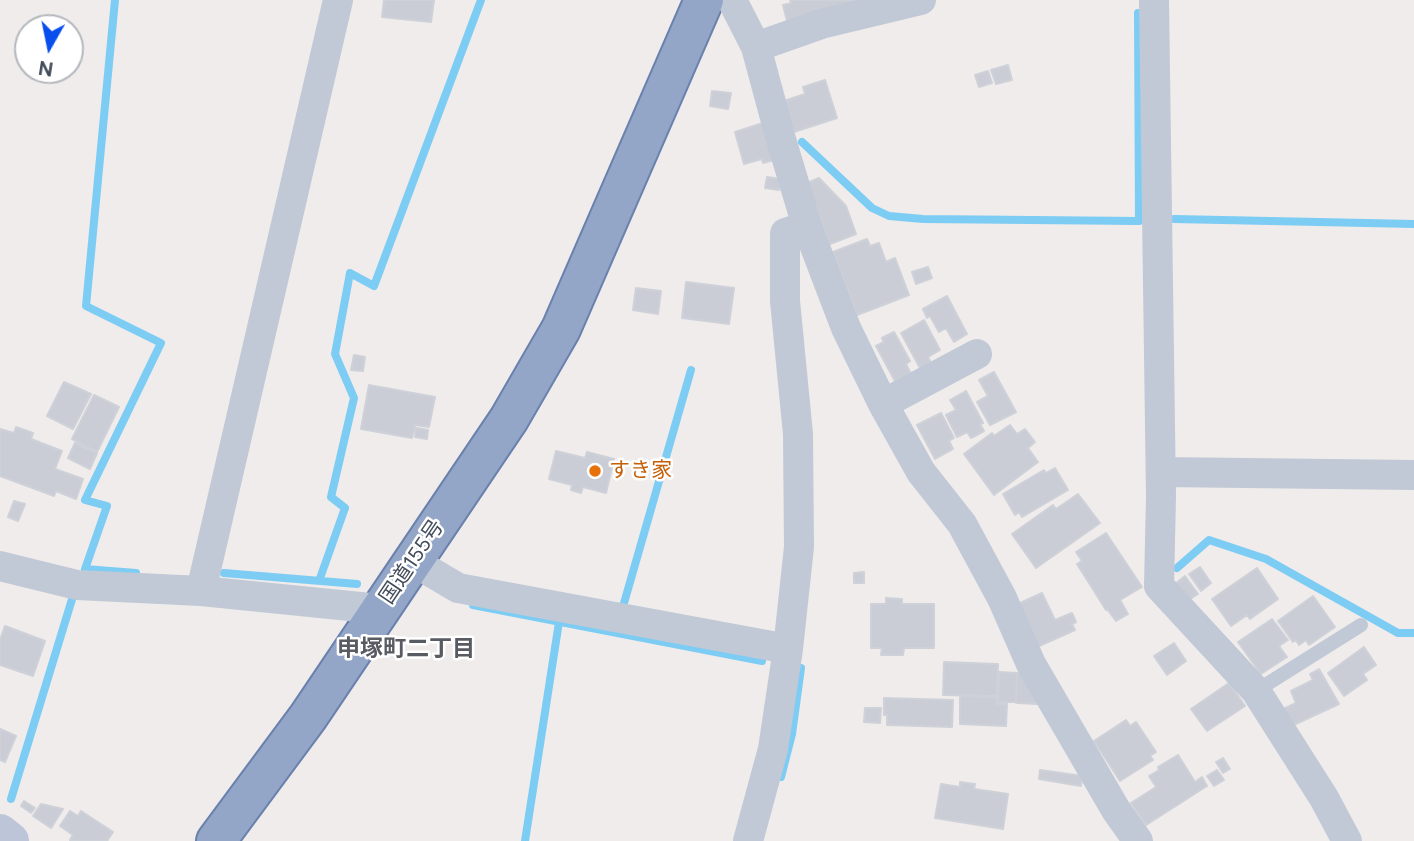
<!DOCTYPE html>
<meta charset="utf-8">
<style>
body{margin:0}
#map{position:relative;width:1414px;height:841px;overflow:hidden;background:#efeceb;font-family:Figtree,sans-serif}
canvas{display:block}
.north{position:absolute;left:14px;top:14px;width:70px;height:70px;box-sizing:border-box;background:#fff;border:2px solid #b4b7bd;border-radius:50%;rotate:189deg;font-size:19px;font-weight:700;line-height:28px;text-align:center;color:#434c5b}
.north::after{content:'';display:block;margin:auto;width:24px;height:32px;background:#074eed;clip-path:polygon(50% 0,100% 100%,50% 72%,0 100%)}
</style>
<div id="map">
<canvas width="1414" height="841"></canvas>
<div class="north">N</div>
</div>
<script>
const g = document.querySelector('canvas').getContext('2d');
g.lineJoin = 'round';
const shape = rows => new Path2D(rows.map(r => 'M' + r).join(''));
function trace(path, color, width, dash) { g.strokeStyle = color; g.lineWidth = width; g.lineCap = dash ? 'butt' : 'round'; g.setLineDash(dash || []); g.stroke(path); }
function fillPath(path, color) { g.fillStyle = color; g.fill(path, 'evenodd'); }
function drawText(font, color, halo, rows, align = 'center') {
  g.font = font + ' Figtree,"Noto Sans JP",sans-serif'; g.lineWidth = 5; g.setLineDash([]); g.textBaseline = 'middle'; g.strokeStyle = halo; g.fillStyle = color; for (const [text, x, y, turn = 0] of rows) {
    g.save(); g.translate(x, y); g.rotate((+turn || 0) * Math.PI / 180); g.textAlign = isNaN(turn) ? turn : align; if (halo) g.strokeText(text, 0, 0); g.fillText(text, 0, 0); g.restore();
  }
}
trace(shape([
 [115,0,86,306,161,343,85,500,107,506,85,569,136,573],
 [802,142,872,208,889,216,923,219,1139,221,1138,13],
 [1174,219,1414,224],
 [1177,568,1209,540,1266,559,1398,633,1414,633],
 [224,573,357,584],
 [319,581,345,508,331,497,354,398,335,354,350,273,374,286,481,0],
 [473,605,762,661],
 [622,610,691,370],
 [781,777,792,734,801,668],
 [11,799,73,596],
 [525,841,559,622]
]), '#7dccf4', 8);
const building = shape([
 [384,0,434,0,431,22,382,17,384,0],
 [790,0,874,0,788,25,783,5,791,3,790,0],
 [1008,65,1012,80,996,84,991,70,1008,65],
 [988,71,992,83,979,87,975,75,988,71],
 [825,80,837,118,791,133,781,102,805,94,803,87,825,80],
 [712,91,731,93,728,109,710,106,712,91],
 [763,123,774,160,763,163,762,159,744,164,735,132,763,123],
 [767,177,781,179,779,190,765,188,767,177],
 [819,178,846,206,856,234,830,244,807,183,819,178],
 [867,239,870,246,879,243,886,262,895,258,909,295,857,315,833,252,867,239],
 [928,267,932,278,916,284,912,272,928,267],
 [686,282,734,288,729,324,682,318,686,282],
 [636,288,661,291,658,314,633,310,636,288],
 [947,296,967,334,954,342,946,328,939,332,930,316,927,318,923,309,947,296],
 [924,320,940,350,928,357,931,363,920,368,901,333,924,320],
 [894,332,910,361,906,364,910,372,895,381,876,346,884,342,882,338,894,332],
 [354,355,365,357,363,371,351,370,354,355],
 [994,372,1016,412,990,425,977,402,988,396,979,380,994,372],
 [64,382,91,394,73,429,47,416,64,382],
 [369,385,435,397,429,427,415,425,412,438,361,429,369,385],
 [966,391,983,423,980,424,984,431,971,438,967,432,957,437,946,415,956,410,950,400,966,391],
 [94,395,119,407,97,452,72,439,94,395],
 [941,413,954,438,949,441,953,449,935,459,917,425,941,413],
 [1010,425,1017,434,1025,429,1035,442,1028,448,1038,462,994,495,964,454,992,433,994,436,1010,425],
 [16,427,33,433,31,439,62,451,55,469,83,479,76,499,56,491,54,496,0,476,0,429,14,433,16,427],
 [416,428,428,430,427,439,415,437,416,428],
 [75,443,97,453,90,469,68,458,75,443],
 [556,451,585,458,587,452,614,459,606,493,583,487,581,493,571,490,572,485,549,479,556,451],
 [1055,468,1068,490,1022,517,1019,512,1015,515,1003,494,1044,470,1046,473,1055,468],
 [1078,494,1100,523,1036,568,1012,534,1053,505,1056,509,1078,494],
 [14,501,25,504,18,521,8,517,14,501],
 [1106,533,1142,587,1120,600,1128,614,1116,621,1107,609,1106,610,1077,564,1082,561,1076,552,1106,533],
 [1200,567,1211,583,1201,591,1189,574,1200,567],
 [1257,568,1278,599,1250,619,1247,615,1231,626,1212,599,1257,568],
 [864,572,864,583,854,583,854,573,864,572],
 [1185,576,1198,594,1187,601,1175,584,1185,576],
 [1042,593,1055,620,1072,613,1076,622,1072,624,1075,630,1037,647,1018,604,1042,593],
 [1313,596,1335,627,1309,645,1306,640,1299,645,1296,640,1293,642,1278,621,1313,596],
 [886,598,902,599,902,604,934,604,934,648,904,648,903,655,881,655,882,648,871,648,871,604,886,604,886,598],
 [1272,619,1288,640,1279,646,1287,657,1261,674,1238,642,1272,619],
 [5,626,45,641,33,676,0,665,0,640,5,626],
 [1174,643,1186,661,1167,675,1154,656,1174,643],
 [1364,647,1376,665,1363,674,1367,680,1344,696,1328,673,1364,647],
 [944,662,998,664,997,696,943,695,944,662],
 [1319,669,1339,704,1289,727,1281,710,1296,703,1291,691,1313,680,1310,674,1319,669],
 [999,672,1017,673,1016,702,998,702,999,672],
 [1021,672,1038,704,1016,703,1017,673,1021,672],
 [1229,683,1245,706,1207,731,1191,709,1229,683],
 [960,696,997,697,997,704,1007,704,1006,726,960,724,960,696],
 [884,698,953,700,952,727,887,725,887,715,884,715,884,698],
 [865,708,881,708,880,723,864,722,865,708],
 [1126,720,1130,726,1136,722,1156,752,1150,756,1153,760,1120,781,1094,741,1126,720],
 [0,729,16,736,5,762,0,760,0,729],
 [1178,755,1195,782,1202,777,1207,786,1146,825,1131,803,1156,787,1149,776,1159,770,1158,767,1178,755],
 [1223,758,1230,769,1223,773,1216,762,1223,758],
 [1040,770,1082,776,1081,786,1039,779,1040,770],
 [1217,770,1224,780,1214,786,1207,776,1217,770],
 [960,782,975,784,974,789,1008,794,1003,829,935,818,941,784,960,787,960,782],
 [24,801,35,808,31,813,21,806,24,801],
 [41,804,63,809,51,828,33,816,41,804],
 [70,811,78,816,81,811,113,832,107,841,72,841,70,840,73,835,60,826,70,811]
]);
fillPath(building, '#cacdd5');
trace(building, '#cfd1d9', 2);
const trunk = shape([
 [216,841,308,717,509,419,561,329,704,0]
]);
trace(trunk, '#6981ac', 42);
trace(shape([
 [1256,691,1361,625]
]), '#c0c9d5', 14);
trace(shape([
 [732,0,756,47,780,136,807,226,846,328,883,404,921,472,962,524,1002,598,1031,664,1116,810,1138,841],
 [1154,0,1161,496,1159,586,1256,691,1324,798,1347,841],
 [756,47,821,24,921,0],
 [883,404,977,354],
 [1161,472,1414,475],
 [0,566,77,585,201,591,380,609],
 [431,572,458,588,788,649],
 [201,591,338,0],
 [748,841,773,749,788,649,799,547,798,434,785,301,785,233,807,226]
]), '#c0c9d5', 30);
trace(shape([
 [0,833,10,841]
]), '#bcc6d8', 38);
trace(trunk, '#93a6c8', 38);
for (const [x, y, r, color] of [
 [595,471,7,"#e8710a"]
]) { const dot = new Path2D(); dot.arc(x, y, r, 0, 2 * Math.PI); g.fillStyle = color; g.fill(dot); trace(dot, '#fff', 2.5); }
drawText('21px', '#c56008', '#fff', [
 ["すき家",609,471]
], 'left');
drawText('21px', '#434c5b', '#fff', [
 ["国道155号",412,562,-56]
]);
drawText('bold 23px', '#585b62', '#fff', [
 ["申塚町二丁目",406,649]
]);
</script>
